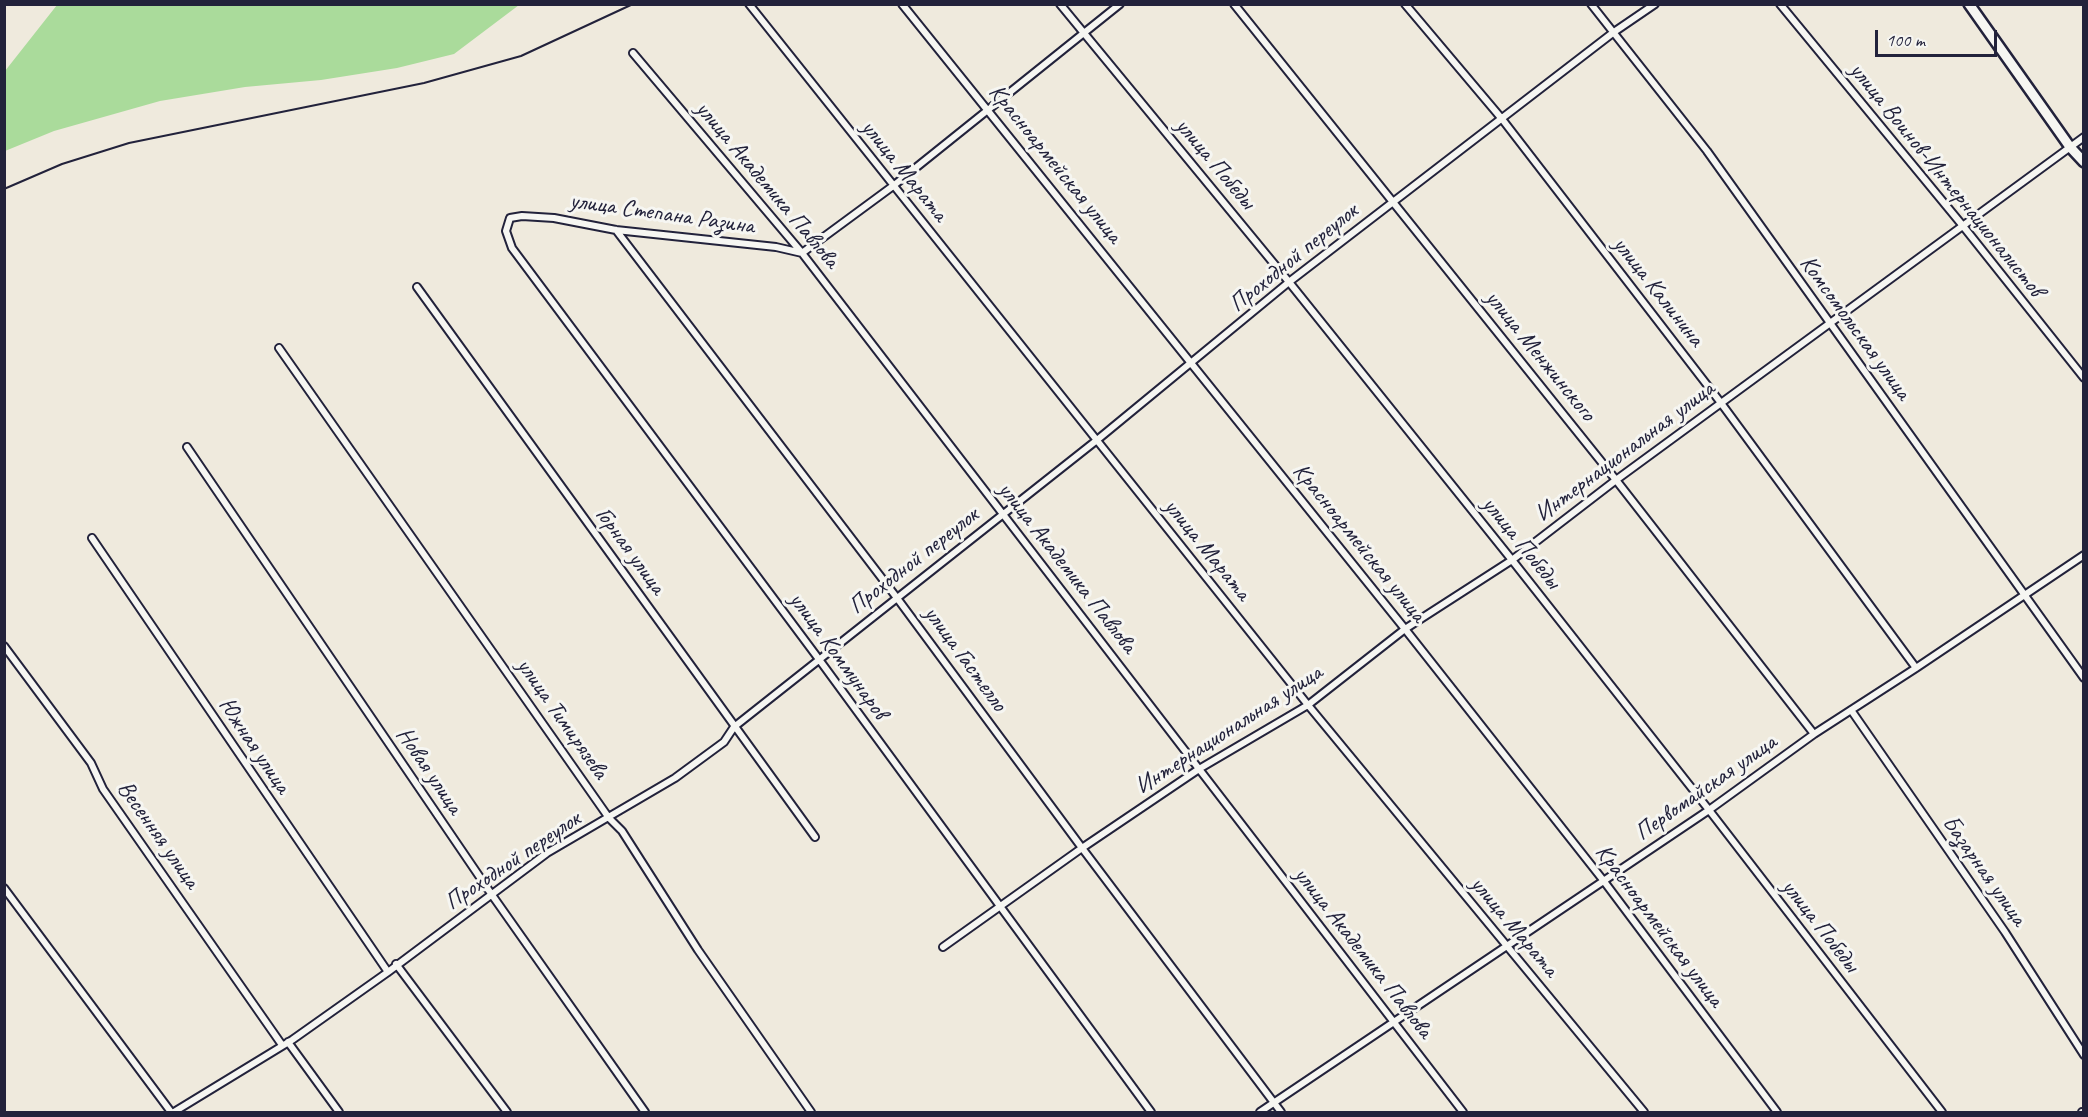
<!DOCTYPE html>
<meta charset="utf-8">
<style>
body{margin:0}
#map{position:relative;width:2088px;height:1117px;overflow:hidden;background:#efeadd;font-family:Caveat,sans-serif}
canvas{display:block}
.frame{position:absolute;inset:0;border:6px solid #22223b;pointer-events:none}
.scale{position:absolute;left:1875px;top:30px;width:122px;height:27px;box-sizing:border-box;border:3px solid #22223b;border-top:0;padding-left:8px;font-size:18px;line-height:21px;white-space:nowrap;color:#22223b;-webkit-text-stroke:4px #f6f6f2;paint-order:stroke}
</style>
<div id="map">
<canvas width="2088" height="1117"></canvas>
<div class="frame"></div>
<div class="scale">100 m</div>
</div>
<script>
const g = document.querySelector('canvas').getContext('2d');
g.lineJoin = 'round';
function fillPath(path, color) { g.fillStyle = color; g.fill(path, 'evenodd'); }
const shape = rows => new Path2D(rows.map(r => 'M' + r).join(''));
function trace(path, color, width, dash) { g.strokeStyle = color; g.lineWidth = width; g.lineCap = dash ? 'butt' : 'round'; g.setLineDash(dash || []); g.stroke(path); }
function drawText(font, color, halo, rows, align = 'center') {
  g.font = font + ' Caveat,sans-serif'; g.lineWidth = 6; g.setLineDash([]); g.textBaseline = 'middle'; g.strokeStyle = halo; g.fillStyle = color; for (const [text, x, y, turn = 0] of rows) {
    g.save(); g.translate(x, y); g.rotate((+turn || 0) * Math.PI / 180); g.textAlign = isNaN(turn) ? turn : align; if (halo) g.strokeText(text, 0, 0); g.fillText(text, 0, 0); g.restore();
  }
}
fillPath(shape([
 [57,5,57,4,519,5,454,54,397,68,321,80,245,87,160,101,54,131,5,151,5,71]
]), '#aadb9b');
const minor = shape([
 [749,4,1308,705,1644,1112],
 [902,4,1405,629,1603,880,1777,1112],
 [1060,4,1289,282,1512,560,1709,810,1942,1112],
 [1120,4,893,186,802,253,776,247,616,230,554,218,522,216,510,218,506,231,512,248,818,658,1151,1112],
 [1234,4,1616,480,1814,734],
 [1405,4,1502,119,1721,403,1916,668],
 [1591,4,1707,151,2084,678],
 [1780,4,1963,226,2084,378],
 [633,53,802,253,1463,1112],
 [616,230,897,598,1082,848,1281,1112],
 [417,287,815,837],
 [279,348,609,818,622,831,698,950,811,1112],
 [187,447,492,895,645,1112],
 [92,538,388,972],
 [4,646,91,763,103,789,282,1045],
 [1851,710,2005,932,2084,1055],
 [4,888,171,1112],
 [943,947,1082,848,1199,769,1308,705,1405,629,1512,560,1616,480,2084,137],
 [396,964,507,1112],
 [288,1042,339,1112],
 [174,1112,292,1040,388,972,547,853,675,778,724,742,734,727,1097,440,1289,282,1614,32,1655,4],
 [1260,1112,1709,810,1814,734,1916,668,2084,555],
 [2082,1112,2084,1112]
]);
const secondary = shape([
 [1969,4,2070,147,2084,162]
]);
trace(minor, '#22223b', 10);
trace(secondary, '#22223b', 14);
trace(minor, '#f6f6f2', 6);
trace(secondary, '#f6f6f2', 9);
trace(shape([
 [4,189,62,164,129,143,424,83,521,56,633,4]
]), '#22223b', 2);
drawText('24px', '#22223b', '#f6f6f2', [
 ["Красноармейская улица",1055,164,51],
 ["улица Победы",1215,164,50],
 ["улица Марата",904,171,51],
 ["улица Воинов-Интернационалистов",1946,180,51],
 ["улица Академика Павлова",767,185,50],
 ["улица Степана Разина",662,214,8],
 ["Проходной переулок",1294,258,-39],
 ["улица Калинина",1658,292,52],
 ["Комсомольская улица",1855,328,54],
 ["улица Менжинского",1540,356,51],
 ["Интернациональная улица",1625,452,-37],
 ["Красноармейская улица",1359,543,51],
 ["улица Победы",1521,543,51],
 ["улица Марата",1207,550,51],
 ["Горная улица",630,551,54],
 ["Проходной переулок",914,561,-38],
 ["улица Академика Павлова",1067,568,52],
 ["улица Коммунаров",838,656,54],
 ["улица Гастелло",965,659,54],
 ["улица Тимирязева",562,719,55],
 ["Интернациональная улица",1229,730,-33],
 ["Южная улица",254,746,56],
 ["Новая улица",429,771,56],
 ["Первомайская улица",1706,788,-35],
 ["Весенняя улица",158,835,55],
 ["Проходной переулок",513,861,-34],
 ["Базарная улица",1984,871,55],
 ["Красноармейская улица",1659,926,53],
 ["улица Победы",1820,926,52],
 ["улица Марата",1514,927,50],
 ["улица Академика Павлова",1363,953,52]
]);
</script>
